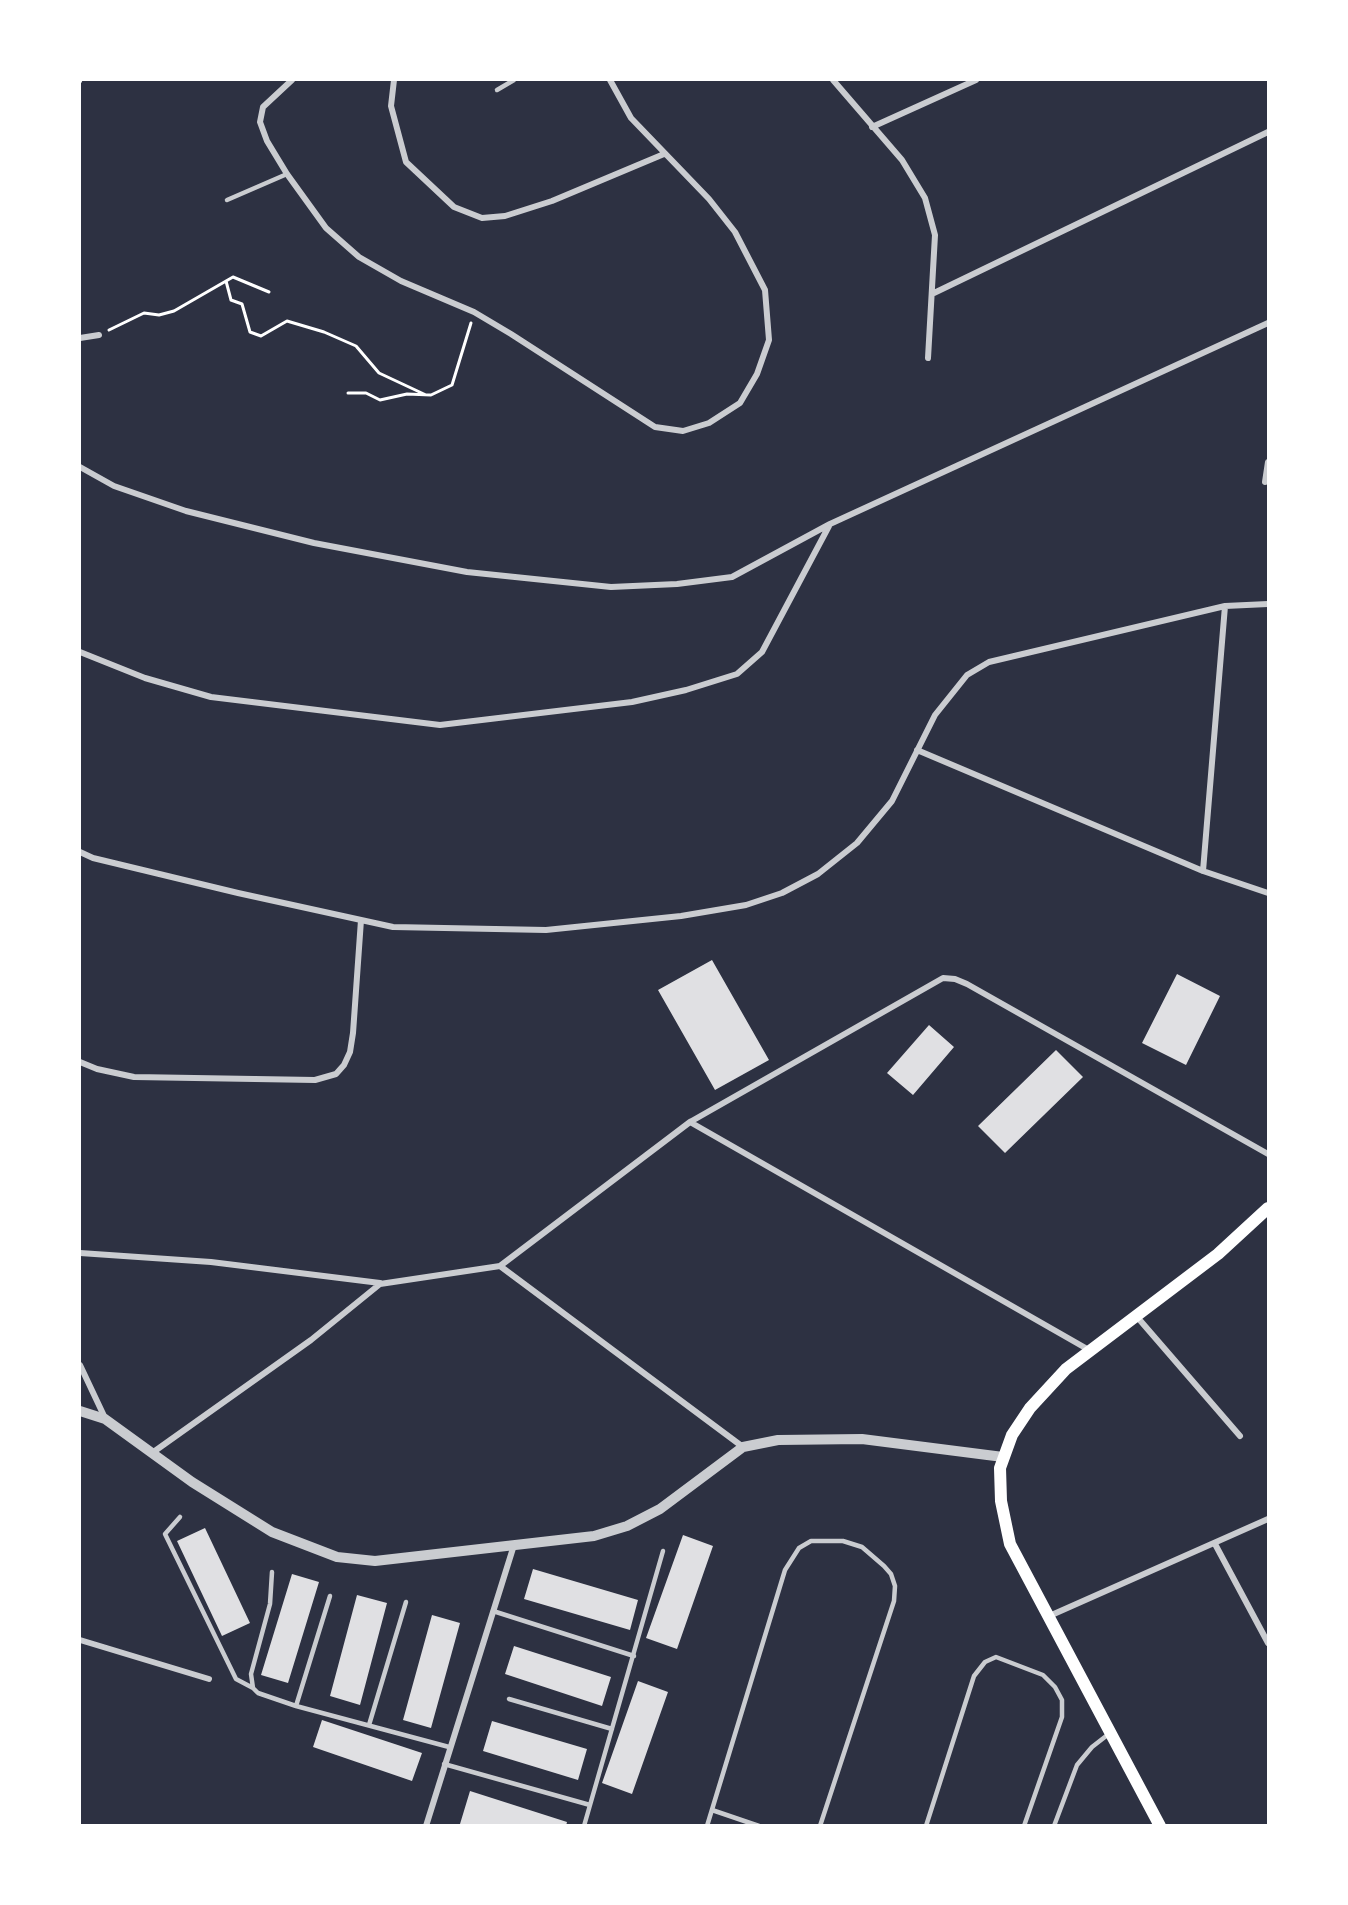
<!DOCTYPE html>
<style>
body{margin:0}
#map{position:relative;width:1348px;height:1905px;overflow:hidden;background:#2d3142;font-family:"Archivo Narrow",sans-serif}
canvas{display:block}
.frame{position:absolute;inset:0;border:81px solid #fff;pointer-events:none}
</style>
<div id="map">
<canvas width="1348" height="1905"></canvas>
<div class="frame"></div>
</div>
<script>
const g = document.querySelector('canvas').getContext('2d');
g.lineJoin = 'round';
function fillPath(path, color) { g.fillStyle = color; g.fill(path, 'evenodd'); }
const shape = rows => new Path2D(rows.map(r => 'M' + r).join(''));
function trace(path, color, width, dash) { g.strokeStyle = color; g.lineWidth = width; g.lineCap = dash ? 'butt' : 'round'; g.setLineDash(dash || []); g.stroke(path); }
fillPath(shape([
 [712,960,769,1060,715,1090,658,990],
 [1177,974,1220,996,1186,1065,1142,1043],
 [929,1025,954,1047,913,1095,887,1073],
 [1056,1050,1083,1077,1005,1153,978,1126],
 [205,1528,250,1623,222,1636,177,1541],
 [683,1535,713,1546,677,1649,646,1638],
 [533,1569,638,1600,630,1630,524,1599],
 [292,1574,319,1582,288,1683,261,1675],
 [357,1595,387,1603,360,1705,330,1696],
 [432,1615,460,1623,431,1728,403,1720],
 [514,1646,611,1677,602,1706,505,1674],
 [638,1681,668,1692,632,1794,602,1783],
 [322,1720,422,1753,412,1781,313,1747],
 [492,1721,587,1749,578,1780,483,1751],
 [470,1791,567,1822,566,1826,460,1824]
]), '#e0e0e3');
trace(shape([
 [80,82,81,80],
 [226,281,231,300,242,304,250,332,261,336,287,321,324,332,356,346,379,373,426,395],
 [109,330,144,313,159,315,174,311,233,277,269,292],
 [348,393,366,393,380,400,407,394,431,395,452,385,471,323]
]), '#fff', 3);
trace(shape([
 [497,90,514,80],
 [227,200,287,174],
 [180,1517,165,1534,236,1679,253,1688],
 [272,1572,270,1604,251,1674,253,1688,258,1693,296,1706,449,1747],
 [493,1611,634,1656],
 [509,1699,612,1729],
 [296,1706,330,1596],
 [369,1725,406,1602],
 [444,1764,590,1805],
 [712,1810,759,1826],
 [584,1826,663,1551],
 [707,1826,785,1570,799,1548,811,1541,843,1541,862,1547,884,1566,891,1574,895,1586,894,1601,820,1826],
 [926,1826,974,1676,985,1662,996,1657,1043,1675,1055,1687,1062,1700,1062,1717,1024,1826],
 [1054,1826,1077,1765,1092,1747,1110,1733]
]), '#caccd0', 4.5);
trace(shape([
 [292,80,263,107,260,122,267,141,287,174,326,228,359,257,401,281,474,312,511,334,655,427,683,431,709,423,740,403,757,374,769,340,765,290,735,232,709,199,631,118,610,80],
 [394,80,391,106,406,162,454,207,482,218,505,216,552,201,664,154],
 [833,80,902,160,925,198,935,235,928,358],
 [872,127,976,80],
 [934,293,1268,132],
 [80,338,99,335],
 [80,467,114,486,186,511,314,543,467,572,611,587,677,584,732,577,830,524,1268,323],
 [1265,482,1268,462],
 [80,652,145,678,211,697,440,725,632,702,686,690,737,674,762,652,829,526],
 [917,750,1203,871,1268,893],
 [80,852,93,858,238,893,393,927,546,930,681,916,746,905,782,893,818,874,857,843,892,801,935,715,967,675,989,662,1225,606,1268,604],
 [1203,871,1225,606],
 [80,1062,97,1069,134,1077,315,1080,336,1074,344,1065,350,1052,353,1033,361,920],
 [690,1122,1089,1350],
 [80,1253,211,1262,380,1283],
 [500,1266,743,1447],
 [1138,1318,1240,1436],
 [80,1365,105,1418],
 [152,1453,311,1340,380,1284,500,1266,690,1122,943,978,955,979,967,984,1268,1154],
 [1215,1544,1268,1643],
 [1047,1617,1268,1519],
 [80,1640,209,1679],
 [426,1826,514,1545]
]), '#caccd0', 6);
trace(shape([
 [80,1411,105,1419,192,1482,272,1532,337,1557,375,1561,594,1536,627,1526,660,1509,743,1447,778,1440,862,1439,1003,1457]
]), '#caccd0', 10);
trace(shape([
 [1160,1826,1010,1544,1001,1501,1000,1468,1012,1435,1030,1408,1066,1369,1218,1254,1268,1208]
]), '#fff', 12);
</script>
